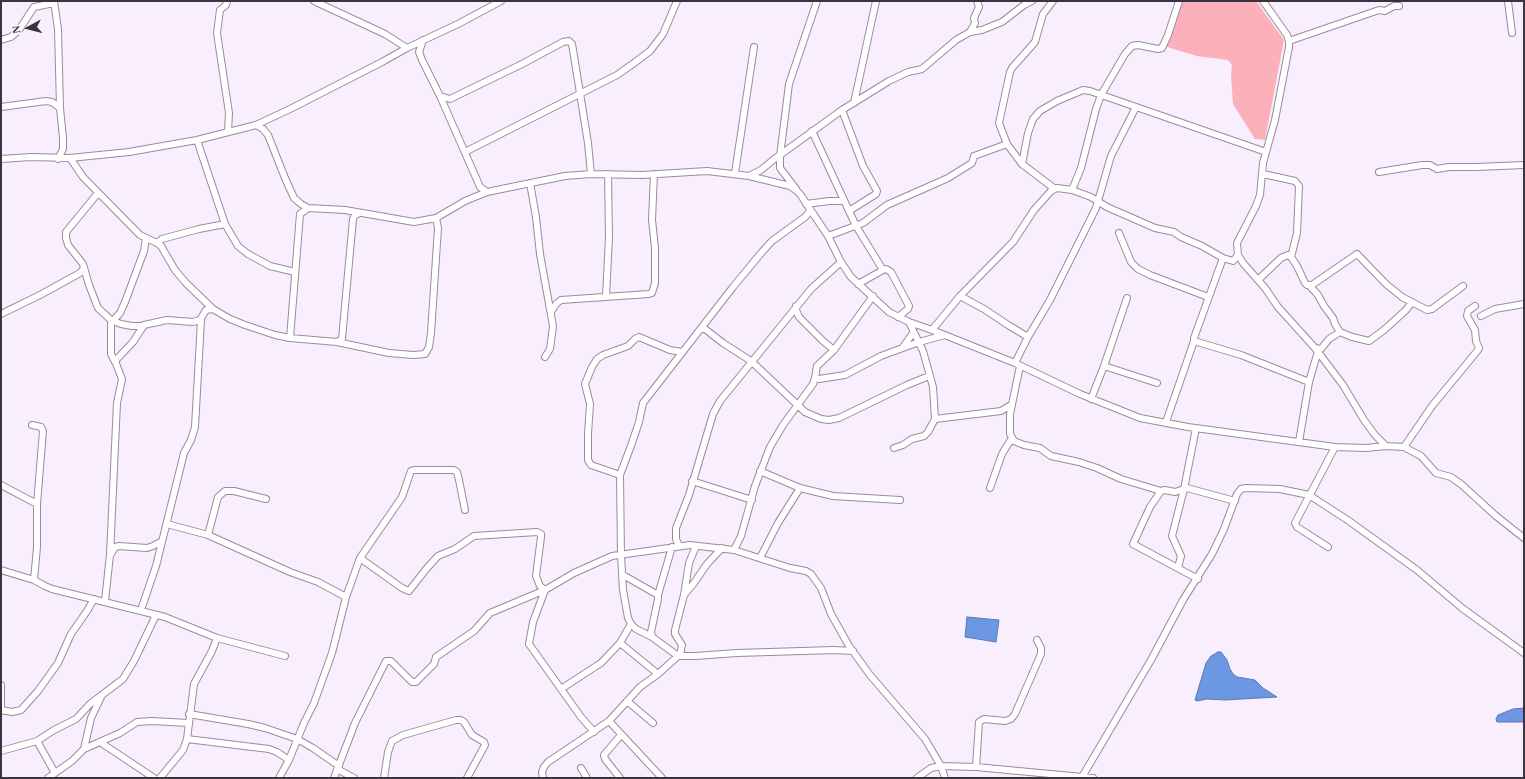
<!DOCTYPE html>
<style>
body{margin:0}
#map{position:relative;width:1525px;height:779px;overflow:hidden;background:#f8eefd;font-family:"Times New Roman",serif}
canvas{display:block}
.frame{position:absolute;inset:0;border:2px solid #3b343e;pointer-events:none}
.north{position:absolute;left:8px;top:8px;width:40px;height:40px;-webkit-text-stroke:3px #fff;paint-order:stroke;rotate:263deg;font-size:11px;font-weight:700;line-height:16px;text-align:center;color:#3b343e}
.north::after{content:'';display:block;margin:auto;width:14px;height:18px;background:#3b343e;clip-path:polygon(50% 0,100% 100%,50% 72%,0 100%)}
</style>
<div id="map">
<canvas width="1525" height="779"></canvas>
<div class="frame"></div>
<div class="north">N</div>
</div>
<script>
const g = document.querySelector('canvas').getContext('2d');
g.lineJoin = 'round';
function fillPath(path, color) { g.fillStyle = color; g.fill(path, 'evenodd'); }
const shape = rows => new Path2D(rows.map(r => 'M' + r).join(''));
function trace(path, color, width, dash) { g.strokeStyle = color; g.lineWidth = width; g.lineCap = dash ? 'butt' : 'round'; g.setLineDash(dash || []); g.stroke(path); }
fillPath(shape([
 [1182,1,1256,1,1284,40,1265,140,1255,139,1233,104,1231,75,1232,65,1228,60,1197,56,1167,47]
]), '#fcb1ba');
const water = shape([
 [967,617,999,620,996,642,965,637,967,617],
 [1218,652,1221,652,1227,660,1230,669,1233,674,1237,677,1255,680,1263,688,1277,697,1225,700,1207,699,1197,701,1195,700,1206,663,1211,656,1218,652],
 [1524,708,1524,722,1497,722,1496,719,1498,715,1513,709,1524,708]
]);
fillPath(water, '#6c97e2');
trace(water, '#5d79b1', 1);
const minor = shape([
 [54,1,58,29,60,108,63,138,63,149,58,159],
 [227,1,226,5,220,10,217,33,229,113,228,132],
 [314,1,385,34,407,48],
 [1053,1,1043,14,1035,42,1012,68,1010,72,999,123,1007,144,1022,164,1055,189],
 [1263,1,1287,35,1289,41,1289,47,1275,120,1263,163,1260,195,1256,206,1237,243,1238,255,1243,263,1265,288,1278,307,1315,348,1343,385,1364,420,1375,435,1386,446],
 [1508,1,1512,33],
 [970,32,975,23,974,18,979,7,977,1],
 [1,40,11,37,19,30,34,7,54,3],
 [423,40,419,52,422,60,440,96,477,180,480,187,487,192],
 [1289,41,1379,10,1385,11,1394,6,1399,6],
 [440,96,450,99,522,64,563,42,569,41,572,44,574,56,588,143,591,174],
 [854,103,876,1],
 [1,107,46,101,52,102,60,108],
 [842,110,863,166,877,191,876,194,849,211],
 [256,125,263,129,268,135,285,178,294,198,301,204,308,208,345,210,414,222,436,218,465,201,487,192,565,176,591,174,642,175,707,171,749,176,790,186,797,191,800,194,828,236,841,262,851,277,889,312,909,322,932,330,1015,363,1080,394,1140,418,1188,427,1335,447,1366,448,1386,446,1404,447,1421,456,1436,473,1451,477,1462,485,1496,516,1524,538],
 [812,131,856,226,883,270],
 [197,140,225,224,238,246,248,254,270,266,295,272],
 [465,152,617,75,634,63,650,51,663,34,677,1],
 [70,158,83,177,135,230,140,235,157,243,161,246,175,270,186,283,213,309,230,319,245,325,275,335,290,338,337,342,389,353,413,355,425,354,429,347,431,333,438,228,436,218],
 [1,159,31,157,70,158,129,152,197,140,256,125,292,108,382,62,407,48,458,24,501,1],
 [1022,164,1028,133,1033,119,1040,111,1057,101,1083,90,1090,91,1266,152],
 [1379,172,1422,165,1430,165,1437,169,1449,167,1476,167,1524,165],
 [735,173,754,47],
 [1263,174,1295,181,1299,186,1297,233,1291,257],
 [749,176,761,170,773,160,842,110,889,81,908,72,922,69,956,40,970,32,982,30,1002,22,1024,5,1032,1],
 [530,183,536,217,540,254,553,326,550,349,545,357],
 [796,189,780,168,780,156,789,84,817,1],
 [1072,190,1091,197,1107,207,1155,228,1174,232,1181,237,1202,246,1223,258,1233,261,1238,255],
 [98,193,66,232,66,238,68,245,83,264,89,285,98,308,111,320,121,324,132,326,143,326],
 [806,204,829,201,844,201],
 [1119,233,1131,262,1138,269,1150,275,1208,297],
 [828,236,863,223,887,205,948,178,972,163,974,156,1007,144],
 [157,243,162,239,199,229,225,224],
 [1223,258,1194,338,1194,341,1241,355,1309,382],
 [1258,280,1281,258,1288,255,1291,257,1297,266,1305,283,1307,285,1312,285,1357,254,1386,284,1402,297,1427,310,1432,309,1463,286],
 [858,284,883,270,886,269,891,272,909,306,908,309,898,317],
 [1309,285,1318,295,1324,306,1333,318,1335,324,1340,332],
 [606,296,609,237,608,174],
 [960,296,984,309,1008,325,1028,337],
 [796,306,796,310,799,317,823,341,834,350],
 [551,312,556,304,561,300,649,294,652,293,655,283,655,248,652,220,654,174],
 [1,314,40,295,80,273,84,268],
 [1481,316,1495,309,1524,304],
 [701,329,705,329,723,343,751,361,805,412,821,419,829,420,839,418,907,385,929,376],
 [932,330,960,296,1013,242,1034,210,1051,191,1057,188,1072,190,1081,168,1096,109,1101,95,1125,54,1132,46,1138,45,1158,49,1162,48,1168,35,1179,1],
 [290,338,300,214,308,208],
 [337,342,342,339,353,219,355,215,360,213],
 [903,347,913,333],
 [1315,348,1321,349,1329,339,1340,332,1352,337,1369,341,1384,330,1406,310,1412,302],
 [115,362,111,354,111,323,120,313,125,302,144,251,146,238],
 [1015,363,1028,337,1050,300,1096,208,1111,156,1136,107],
 [1020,366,1010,414,1010,434,1014,441,1024,445,1040,448,1051,456,1079,462,1097,468,1121,479,1161,491],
 [1104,366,1157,383],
 [815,378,817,366,834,350,873,296],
 [1091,399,1104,366,1127,298],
 [935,419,1001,411,1011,405],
 [1166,422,1194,341],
 [32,425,41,427,43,431,37,504,37,547,34,580],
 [1299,442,1309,382,1318,351],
 [1404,447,1432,406,1478,350,1479,348,1476,341,1475,330,1467,316,1468,311,1475,306],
 [894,448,903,445,912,439,924,436,928,432,935,419,933,387,923,351,909,322],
 [760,471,800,488,833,496,900,500],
 [620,475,591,465,588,460,588,434,590,404,585,384,592,367,597,359,603,355,628,346,635,339,639,337,670,350,682,352],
 [692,481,752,500],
 [1,485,37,504],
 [990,488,1002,454,1012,438],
 [167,524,208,535,290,572,318,582,346,597],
 [208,535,218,497,225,491,234,491,266,499],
 [679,546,676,539,676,528,689,495,713,414,720,401,811,289,841,262],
 [1328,547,1297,527,1295,523,1335,447],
 [734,550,741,536,755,486,770,447,783,425,813,384,815,378,819,379,845,375,881,356,919,342,945,335],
 [111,554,115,547,119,546,147,548,153,546,162,541],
 [360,558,402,588,409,591,427,568,438,556,455,549,474,536,537,532,541,534,541,537,536,576,540,586,545,590,574,573,612,556,690,545,734,550,790,568,806,571,811,574,821,588,831,614,849,646,870,675,925,739,941,766,945,778],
 [760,558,778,523,800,488],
 [1178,568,1181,556,1172,536,1184,489,1196,428],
 [1,570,34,580,45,586,52,589,165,617,217,638,285,656],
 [623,575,658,595,658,599,651,632,652,637,678,656],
 [1198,579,1133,544,1150,507,1161,491,1165,490,1175,492,1187,488,1235,501],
 [545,590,533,622,529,644,581,717,594,732],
 [658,595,672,547],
 [684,595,694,583,707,564,722,548],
 [105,601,110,555,117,403,122,379,115,361,133,342,144,325,167,320,193,322,200,320,206,310,213,309],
 [141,610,156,566,184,453,191,440,195,427,201,320],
 [652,637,636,629,631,624,628,618,623,590,621,555,620,475,632,443,639,422,643,403,733,287,762,252,772,241,805,217,810,211],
 [620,643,658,674],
 [680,655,682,645,675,634,675,630,684,595,689,563,696,546],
 [1,685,1,711],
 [561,689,601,663,620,643,631,624],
 [627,701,653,723],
 [1,710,12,712,21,710,38,691,58,663,71,634,87,611,94,599],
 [189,714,248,724,265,728,297,739,313,748,339,766],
 [609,721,662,778],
 [187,739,269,749,277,752,289,760],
 [37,741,55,773],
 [100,742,154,778],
 [84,749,120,733,137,722,152,721,188,723],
 [1,751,37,741,54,730,76,719,90,704,123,679,134,661,156,615],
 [976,767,979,722,984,719,1005,721,1011,719,1015,714,1041,654,1041,648,1037,640],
 [581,768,587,778],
 [337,769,354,778],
 [1082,777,1151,660,1183,600,1212,554,1224,529,1237,494,1241,489,1246,488,1280,489,1309,495,1349,521,1417,570,1462,608,1524,653],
 [48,778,72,761,84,749,91,718,101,697],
 [160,778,183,750,187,739,194,684,212,651,217,638],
 [279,778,289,760,304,723,314,703,332,653,346,597,360,558,402,497,411,471,414,470,454,470,457,472,459,480,465,510],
 [334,778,355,723,386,661,391,661,412,682,416,682,434,664,436,657,474,631,490,613,545,590],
 [384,778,388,752,392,741,403,735,456,720,461,720,464,722,472,735,484,742,485,745,467,778],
 [543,778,542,772,544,767,548,762,609,721,640,687,658,674,678,656,695,656,737,653,834,650,853,651],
 [620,778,605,759,604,755,621,735],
 [917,778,931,768,941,766,976,767,1093,778]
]);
trace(minor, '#9a8aa1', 8);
trace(minor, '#fff', 6);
</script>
